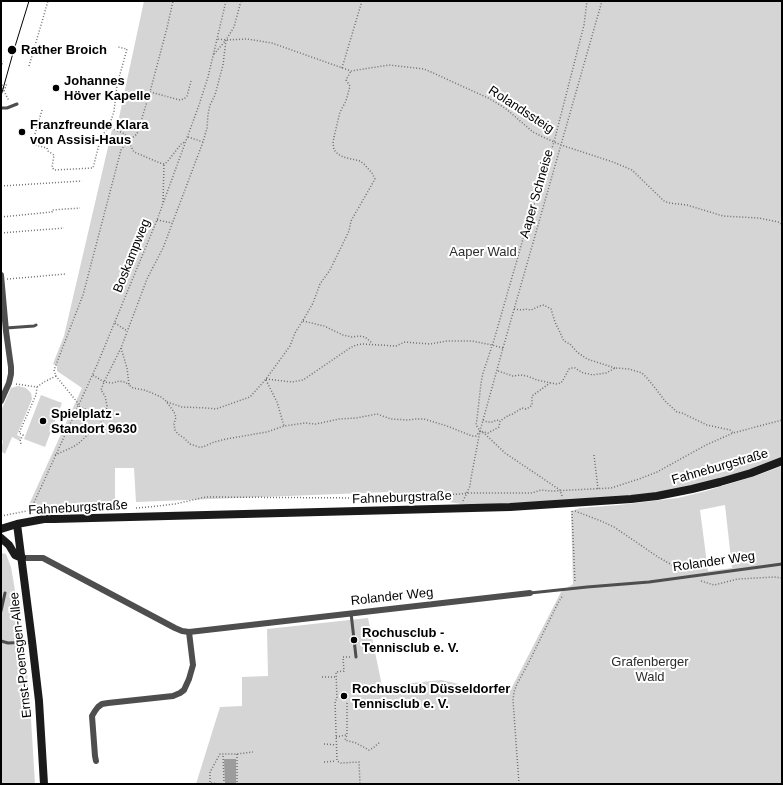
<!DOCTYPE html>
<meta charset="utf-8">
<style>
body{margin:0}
#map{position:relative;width:783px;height:785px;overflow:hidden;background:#fff;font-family:Arial,sans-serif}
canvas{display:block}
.frame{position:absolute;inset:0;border:2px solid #000;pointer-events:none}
</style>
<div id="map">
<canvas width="783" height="785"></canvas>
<div class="frame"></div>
</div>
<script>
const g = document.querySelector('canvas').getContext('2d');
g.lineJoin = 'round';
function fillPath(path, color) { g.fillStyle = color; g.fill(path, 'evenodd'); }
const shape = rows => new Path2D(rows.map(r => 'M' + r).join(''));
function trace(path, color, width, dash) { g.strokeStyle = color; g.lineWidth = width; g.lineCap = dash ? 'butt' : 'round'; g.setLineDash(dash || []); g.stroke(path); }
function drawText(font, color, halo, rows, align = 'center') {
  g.font = font + ' Arial,sans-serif'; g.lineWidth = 4; g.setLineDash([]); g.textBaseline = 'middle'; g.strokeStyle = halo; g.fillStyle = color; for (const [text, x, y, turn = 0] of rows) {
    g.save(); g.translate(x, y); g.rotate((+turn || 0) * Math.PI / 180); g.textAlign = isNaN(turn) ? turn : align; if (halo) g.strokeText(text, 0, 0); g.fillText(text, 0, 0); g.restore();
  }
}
fillPath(shape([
 [144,1,782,1,782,458,751,470,692,487,656,494,550,501,467,505,389,492,136,502,134,468,115,468,115,507,27,509,82,388,57,371,57,366,53,364,64,336,112,130,117,127],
 [18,386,26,388,31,393,32,399,17,435,21,437,20,441,12,437,5,454,1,451,3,441,1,439,1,411,11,388],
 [41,395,62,403,45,447,24,439],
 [782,466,782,784,196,784,220,707,242,706,242,677,268,676,267,629,368,618,382,686,441,680,508,695,561,592,573,584,571,511,580,508,619,505,678,498,706,491,758,475],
 [725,505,732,568,708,571,700,510],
 [1,553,6,554,11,567,24,643,30,703,35,784,1,784]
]), '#d5d5d5');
fillPath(shape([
 [236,759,236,784,225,784,224,759]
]), '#9c9c9c');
trace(shape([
 [218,39,226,40,247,39,272,43,351,71,389,65,424,69,431,72,488,98,505,108,533,132,543,137,561,145,613,162,632,170,664,201,669,203,687,205,723,216,759,218,778,222,782,224],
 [214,54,226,40],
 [29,66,48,1],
 [1,67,3,61],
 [342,68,362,1],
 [1,82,4,91,9,101],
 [4,91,7,83],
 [150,92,180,100,184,99,187,96,191,81],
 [42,110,32,144,47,148,48,151,54,155,52,167,54,170,93,168,101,137,109,127,114,111,117,85,127,49,118,47],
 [109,127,125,134,128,141,134,152,160,163,164,164,167,162,182,143,186,142],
 [188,137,203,142],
 [1,186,82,181],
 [163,202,164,164],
 [1,217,52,212,52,210,80,208],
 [157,220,172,223],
 [1,233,64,228],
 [7,279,66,274],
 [514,309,522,310,525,309,531,310,540,306,544,305,551,309,555,322,564,341,570,344,577,352,587,359,615,368],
 [303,321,324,326,343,335,352,337,359,336,365,337,372,343],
 [115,323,127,331],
 [121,348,127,368,129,385,133,388,144,390,152,393,161,397,166,401,174,412,176,417,174,424,175,430,178,434,184,438,190,444,199,447,203,447,214,442,226,439,267,432,284,426,305,423,316,424,339,419,356,418,377,414,391,419,408,420,415,419,424,419,447,426,472,436,476,436,480,431,488,433,499,427,500,421,509,415,511,415,522,408,526,409,530,407,532,405,532,396,550,383],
 [498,371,513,376,521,375,527,376,537,380,556,384,561,383,563,380,569,369,571,368,575,368,583,373,590,374,592,375,606,373,615,368,629,369,642,373,647,378,656,389,665,401,677,412,682,413,707,425,730,430,733,433],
 [93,375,104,382,113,383,119,381,125,382,129,385],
 [266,379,292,382,303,380,350,348,356,345,362,344,396,346,405,342,430,344,447,341,472,341,492,345,503,348],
 [266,380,277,402,284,426],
 [16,384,37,387,36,395,19,433,23,435,20,441,21,444],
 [37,387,44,382,56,376],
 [167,402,182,407,207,408,216,409,250,397,266,379,290,346,295,333,305,317,313,303,320,284,330,270,349,231,351,221,375,179,372,173,364,164,360,161,343,157,338,154,334,150,333,143,334,137,340,112,346,101,350,86,346,80,351,71],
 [105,417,78,406,77,402,56,376,54,370,83,295,121,150,128,141,137,134,150,92,167,28,173,1],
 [483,420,487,422,492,422,497,420,500,421],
 [55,455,73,447,79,443,96,427,99,425,105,417,107,406,105,396,101,390,104,382,121,348,147,279,163,248,203,142,207,128,208,114,210,105,215,95,223,65,226,40,234,27,241,1],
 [594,455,598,489],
 [562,496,560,490,505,453,485,434,480,431,476,425,477,419,481,383,483,373,494,340,523,239,554,142,584,25,587,1],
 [463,501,470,486,471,478,480,431,503,348,602,1],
 [136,508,149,507,175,504,206,497,360,498,461,494,467,493,532,493,541,490,552,491,611,488,639,479,657,472,706,445,733,433,782,420],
 [572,511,575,583],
 [575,511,601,521,614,527,658,557,672,565,682,572],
 [32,514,32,507,97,365,157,220,199,105,208,77,226,1],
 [1,516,32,510,66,510],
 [701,581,714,585,738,579,774,577,782,578],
 [350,657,343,657,344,671,336,672,337,699,335,701,337,761,341,763,359,762,360,784],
 [322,677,336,677],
 [347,703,347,735,345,740,356,743,369,750,373,748,380,742],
 [336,737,346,735],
 [324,744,336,745],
 [237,754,237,784],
 [324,762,336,761],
 [221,784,210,783,210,772,220,754,237,754,253,752],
 [221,784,224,784,223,754],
 [519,784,513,700,514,692,517,684,529,662,558,603,563,595]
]), '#707070', 1.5, [1, 2]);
trace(shape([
 [1,108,7,108,17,104],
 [6,328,34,326,36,325],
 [530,593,587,587,649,582,782,564],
 [1,611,5,593],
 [351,613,356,657],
 [1,641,8,643,31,642]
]), '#4e4e4e', 3);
trace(shape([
 [1,275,6,331,11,367,11,374,9,383,1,401],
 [22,558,43,558,175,628,182,631,189,632,530,593],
 [96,761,95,756,92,716,95,711,98,707,102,704,108,703,173,696,180,693,184,690,189,679,193,665,189,632]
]), '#4e4e4e', 6);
trace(shape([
 [17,524,32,641,39,701,44,784],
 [1,529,17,524,44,519,54,519,510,507,631,499,657,496,692,489,720,482,751,473,782,461],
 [1,538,9,545,15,555,22,558]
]), '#1b1b1b', 8);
trace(shape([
 [1,96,13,53,29,1]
]), '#000', 1);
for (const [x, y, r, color] of [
 [12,50,5,"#000"],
 [56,88,4,"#000"],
 [22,132,4,"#000"],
 [43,421,4,"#000"],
 [354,640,4,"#000"],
 [344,696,4,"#000"]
]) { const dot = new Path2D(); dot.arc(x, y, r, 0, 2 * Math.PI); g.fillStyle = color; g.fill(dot); trace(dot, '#fff', 1.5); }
drawText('bold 13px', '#000', '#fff', [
 ["Rather Broich",21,50],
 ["Johannes",64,81],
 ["Höver Kapelle",64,96],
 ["Franzfreunde Klara",30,125],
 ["von Assisi-Haus",30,140],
 ["Spielplatz -",51,414],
 ["Standort 9630",51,429],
 ["Rochusclub -",362,633],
 ["Tennisclub e. V.",362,648],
 ["Rochusclub Düsseldorfer",352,689],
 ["Tennisclub e. V.",352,704]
], 'left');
drawText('13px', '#000', '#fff', [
 ["Rolandssteig",521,110,33],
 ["Aaper Schneise",537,194,-74],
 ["Boskampweg",132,256,-68],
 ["Fahneburgstraße",720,467,-16],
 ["Fahneburgstraße",402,498,-2],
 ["Fahneburgstraße",78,508,-3],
 ["Rolander Weg",714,562,-8],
 ["Rolander Weg",392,597,-6],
 ["Ernst-Poensgen-Allee",21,655,-96]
]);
drawText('13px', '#2c2c2c', '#fff', [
 ["Aaper Wald",483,252],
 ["Grafenberger",650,662],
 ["Wald",650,677]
]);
</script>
